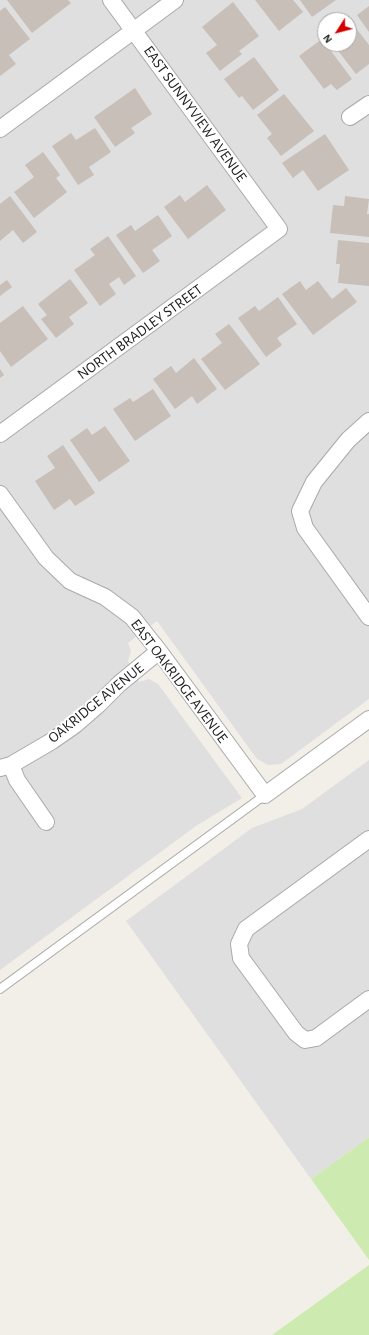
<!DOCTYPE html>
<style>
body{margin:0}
#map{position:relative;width:369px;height:1335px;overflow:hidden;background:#f2efe9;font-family:"Alegreya Sans",sans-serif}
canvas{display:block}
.north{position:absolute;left:317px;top:12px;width:40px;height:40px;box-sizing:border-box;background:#fff;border:1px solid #a7a7a7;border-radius:50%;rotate:234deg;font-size:11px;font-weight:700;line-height:16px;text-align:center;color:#222}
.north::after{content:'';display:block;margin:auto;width:14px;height:18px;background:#d40000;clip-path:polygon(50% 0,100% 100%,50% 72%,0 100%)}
</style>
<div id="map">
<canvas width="369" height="1335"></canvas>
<div class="north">N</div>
</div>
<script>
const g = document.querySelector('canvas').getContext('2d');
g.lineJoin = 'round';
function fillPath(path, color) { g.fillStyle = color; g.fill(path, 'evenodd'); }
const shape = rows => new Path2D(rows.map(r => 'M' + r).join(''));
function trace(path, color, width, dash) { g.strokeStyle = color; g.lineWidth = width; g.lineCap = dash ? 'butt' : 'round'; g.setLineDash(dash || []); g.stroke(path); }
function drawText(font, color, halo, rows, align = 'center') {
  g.font = font + ' "Alegreya Sans",sans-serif'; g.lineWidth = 4; g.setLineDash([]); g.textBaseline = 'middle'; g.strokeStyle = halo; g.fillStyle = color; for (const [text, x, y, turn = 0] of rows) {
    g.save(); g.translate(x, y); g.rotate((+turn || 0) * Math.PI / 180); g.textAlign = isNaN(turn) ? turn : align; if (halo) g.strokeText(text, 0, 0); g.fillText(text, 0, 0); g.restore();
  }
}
fillPath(shape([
 [0,0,369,0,369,699,281,764,268,765,257,759,157,621,128,643,131,651,128,661,139,682,149,679,158,684,242,798,196,826,0,970],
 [325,20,349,20,349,44,325,44],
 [369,760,369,1137,311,1179,126,921,252,828,302,809]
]), '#e0dfdf');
fillPath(shape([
 [369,1137,369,1260,311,1179],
 [369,1265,369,1335,272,1335]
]), '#cdebb0');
fillPath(shape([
 [7,0,68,0,71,3,32,33],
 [255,0,293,0,303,12,279,31],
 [300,0,336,0,312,17],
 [233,2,259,36,239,51,242,54,220,71,206,53,217,45,202,27],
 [369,6,369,32,357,15],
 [5,7,30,39,9,55,16,64,0,76,0,11],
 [349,19,369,45,369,64,356,74,333,44,349,44],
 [322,39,352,79,337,90,331,84,324,89,299,56],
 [254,57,279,90,253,110,242,96,239,98,224,79],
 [135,88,152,114,131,128,135,133,115,147,94,117],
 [284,94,314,131,281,156,267,138,272,134,257,115],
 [95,128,111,152,89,167,94,175,78,185,52,146,71,133,76,140],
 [325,134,349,170,318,191,303,170,293,178,282,163],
 [43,152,60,175,56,178,67,192,34,218,14,192,34,177,25,165],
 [207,185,226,210,188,239,164,207,180,195,185,202],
 [10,196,37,232,23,243,13,230,0,241,0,204],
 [345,196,369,199,367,214,369,214,369,237,330,233,333,205,344,206],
 [158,215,172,236,152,250,160,261,143,273,116,235,131,225,135,231],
 [108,236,136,276,124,285,119,277,109,284,116,294,100,306,74,270,95,255,90,249],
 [338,240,369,243,369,286,338,283,340,264,336,264],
 [70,279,88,303,69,317,74,324,56,338,41,319,47,315,38,304],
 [7,280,12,287,0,296,0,285],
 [300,281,306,290,318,281,332,299,346,288,357,302,313,335,282,294],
 [278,297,297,324,277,338,282,345,266,357,238,318,255,306,259,311],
 [23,306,48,339,11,367,0,351,0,323],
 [229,324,260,364,225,390,201,359,222,343,215,334],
 [194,358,217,389,197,404,192,396,175,409,153,379,171,366,176,373],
 [0,369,4,375,0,378],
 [153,389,171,416,135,441,113,409,130,398,133,402],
 [105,426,130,461,99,482,70,440,87,428,92,435],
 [63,445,95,493,75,506,70,499,54,510,35,481,55,468,47,456]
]), '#c7bfb8');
const service = shape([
 [0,989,265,795]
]);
const minor = shape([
 [350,117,369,104],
 [0,129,175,0],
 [369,421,348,440,314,482,300,511,305,528,369,617],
 [0,434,279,229,111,0],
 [0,494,46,558,70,581,105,597,132,617,159,651,265,795,369,719],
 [11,765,17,780,46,822],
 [0,768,11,765,52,741,75,725,98,705,119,684,159,651],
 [369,839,246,929,239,944,241,958,296,1033,305,1040,316,1038,369,999]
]);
trace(service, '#a9a9a9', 10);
trace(minor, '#a9a9a9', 18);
trace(service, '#fff', 8);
trace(minor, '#fff', 16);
drawText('15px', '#222', '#fff', [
 ["EAST SUNNYVIEW AVENUE",195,114,54],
 ["NORTH BRADLEY STREET",140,332,-36],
 ["EAST OAKRIDGE AVENUE",179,681,53],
 ["OAKRIDGE AVENUE",96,703,-39]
]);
</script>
